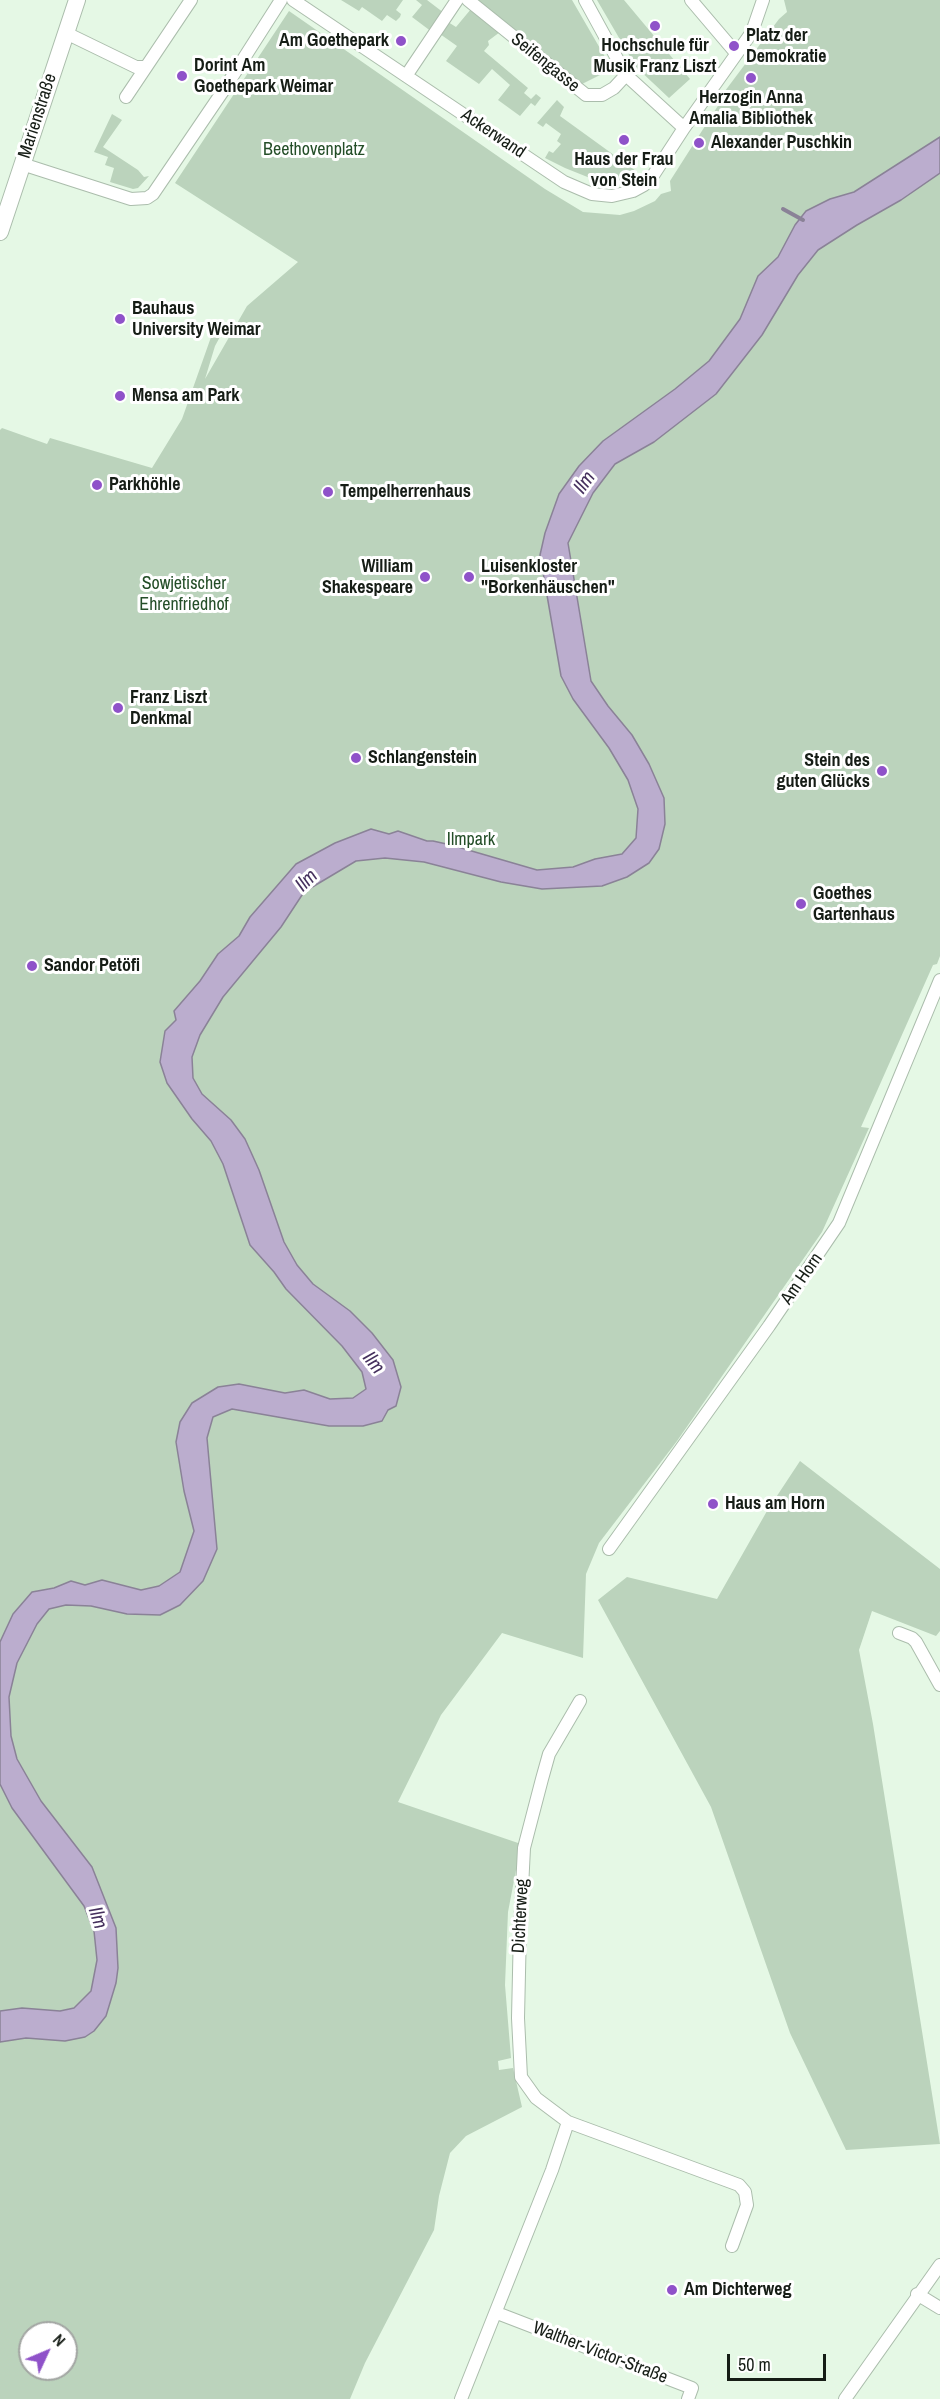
<!DOCTYPE html>
<meta charset="utf-8">
<style>
body{margin:0}
#map{position:relative;width:940px;height:2399px;overflow:hidden;background:#e5f8e5;font-family:"Archivo Narrow",sans-serif}
canvas{display:block}
.north{position:absolute;left:18px;top:2321px;width:60px;height:60px;box-sizing:border-box;background:#fff;border:2px solid #a2a5a2;border-radius:50%;rotate:46deg;font-size:16px;font-weight:700;line-height:24px;text-align:center;color:#161d16}
.north::after{content:'';display:block;margin:auto;width:21px;height:27px;background:#8f52c9;clip-path:polygon(50% 0,100% 100%,50% 72%,0 100%)}
.scale{position:absolute;left:727px;top:2354px;width:99px;height:27px;box-sizing:border-box;border:3px solid #161d16;border-top:0;padding-left:8px;font-size:18px;line-height:21px;white-space:nowrap;color:#161d16;-webkit-text-stroke:4px #fff;paint-order:stroke}
</style>
<div id="map">
<canvas width="940" height="2399"></canvas>
<div class="north">N</div>
<div class="scale">50 m</div>
</div>
<script>
const g = document.querySelector('canvas').getContext('2d');
g.lineJoin = 'round';
function fillPath(path, color) { g.fillStyle = color; g.fill(path, 'evenodd'); }
const shape = rows => new Path2D(rows.map(r => 'M' + r).join(''));
function trace(path, color, width, dash) { g.strokeStyle = color; g.lineWidth = width; g.lineCap = dash ? 'butt' : 'round'; g.setLineDash(dash || []); g.stroke(path); }
function drawText(font, color, halo, rows, align = 'center') {
  g.font = font + ' "Archivo Narrow",sans-serif'; g.lineWidth = 6; g.setLineDash([]); g.textBaseline = 'middle'; g.strokeStyle = halo; g.fillStyle = color; for (const [text, x, y, turn = 0] of rows) {
    g.save(); g.translate(x, y); g.rotate((+turn || 0) * Math.PI / 180); g.textAlign = isNaN(turn) ? turn : align; if (halo) g.strokeText(text, 0, 0); g.fillText(text, 0, 0); g.restore();
  }
}
fillPath(shape([
 [341,0,403,0,396,10,401,14,400,17,396,21,387,15,382,21,362,7,359,11],
 [416,0,427,0,444,13,432,32,412,17,422,5],
 [473,0,572,0,612,69,578,86],
 [597,0,624,0,690,79,669,98,636,67],
 [784,0,940,0,940,956,937,964,933,965,861,1127,869,1128,822,1232,677,1441,599,1543,586,1574,583,1658,502,1633,441,1715,398,1802,521,1844,508,1912,505,1985,511,2058,498,2061,499,2070,513,2068,522,2107,466,2136,450,2153,439,2196,434,2230,365,2363,350,2399,0,2399,0,430,2,428,47,444,50,438,152,468,182,419,216,323,221,323,221,335,215,346,205,379,247,306,298,262,175,183,289,11,545,189,583,212,620,215,634,211,655,201,661,194,671,191,670,181,721,101,719,99,779,19,787,12],
 [30,2333,66,2333,66,2369,30,2369],
 [471,9,500,32,488,41,489,45,484,51,528,88,524,93,531,99,536,94,541,98,535,106,531,103,520,116,498,100,510,85,492,69,479,84,446,61,457,46,440,34,448,22,456,27],
 [557,100,564,107,560,116,636,171,629,179,624,182,600,182,565,168,545,158,549,151,553,153,561,144,557,141,561,134,546,123,543,127,537,123],
 [112,114,122,120,103,147,138,170,144,177,149,176,138,188,133,189,110,182,114,168,105,165,108,157,94,152],
 [800,1461,940,1569,940,1631,936,1636,872,1611,859,1650,873,1724,940,2144,846,2150,790,2033,711,1807,598,1600,627,1577,717,1599,767,1511]
]), '#bbd3bc');
const water = shape([
 [940,137,940,173,901,200,857,225,818,250,798,275,762,335,716,394,654,442,615,464,593,493,568,543,591,681,608,706,632,735,649,764,664,798,665,824,659,849,649,863,627,877,602,886,542,889,501,882,424,862,385,858,356,861,304,892,281,927,223,997,200,1035,192,1057,193,1078,202,1094,231,1120,245,1139,259,1170,284,1242,297,1265,313,1284,350,1311,372,1333,393,1360,401,1387,396,1406,388,1410,382,1421,363,1426,329,1426,232,1409,213,1417,207,1438,217,1549,203,1581,180,1605,160,1615,127,1614,91,1606,66,1605,49,1609,37,1624,17,1663,9,1697,11,1736,17,1759,41,1801,92,1867,116,1928,118,1968,116,1983,106,2016,94,2031,85,2037,65,2041,26,2038,0,2042,0,2011,22,2008,60,2011,74,2008,91,1991,97,1960,94,1931,84,1906,12,1808,0,1784,0,1642,13,1614,32,1592,54,1588,71,1581,85,1585,102,1580,141,1590,159,1586,180,1572,194,1531,184,1491,176,1442,180,1422,192,1403,218,1387,239,1384,285,1393,304,1390,330,1399,353,1398,366,1389,362,1372,342,1346,286,1289,274,1272,250,1245,223,1164,211,1141,192,1119,167,1083,160,1062,165,1031,176,1020,174,1011,200,981,218,954,239,936,250,917,296,864,335,843,371,829,389,834,398,831,427,841,433,841,451,845,537,870,573,867,595,859,622,854,636,838,638,809,628,780,609,748,573,699,561,676,540,555,545,533,559,494,579,466,603,441,675,389,709,361,740,319,758,276,778,257,795,225,806,211,830,199,854,192,940,137]
]);
fillPath(water, '#bbadce');
trace(water, '#8a8297', 1.5);
trace(shape([
 [783,209,803,220]
]), '#8a8297', 4);
const street = shape([
 [293,0,564,182,592,194,612,196,633,191,644,185,654,174,684,128,752,32,763,0],
 [468,0,586,95,602,95,614,88,626,75],
 [585,0,626,75,684,128],
 [691,0,736,53],
 [66,33,136,67,145,67],
 [406,76,457,0],
 [126,97,191,0],
 [22,164,131,199,147,198,153,194,223,91,281,0],
 [609,1549,769,1326,839,1223,940,980],
 [899,1633,912,1638,916,1642,940,1685],
 [568,2122,739,2185,745,2192,747,2205,732,2246],
 [917,2294,940,2308],
 [497,2313,692,2388,688,2399],
 [461,2399,552,2170,568,2122,536,2098,521,2077,518,2018,520,1928,524,1848,542,1779,549,1754,580,1701],
 [845,2399,940,2265]
]);
const secondary = shape([
 [0,232,77,0]
]);
trace(street, '#abbdac', 14);
trace(secondary, '#abbdac', 18);
trace(street, '#fff', 12);
trace(secondary, '#fff', 16);
for (const [x, y, r, color] of [
 [655,26,6,"#8f52c9"],
 [401,41,6,"#8f52c9"],
 [734,46,6,"#8f52c9"],
 [182,76,6,"#8f52c9"],
 [751,78,6,"#8f52c9"],
 [624,140,6,"#8f52c9"],
 [699,143,6,"#8f52c9"],
 [120,319,6,"#8f52c9"],
 [120,396,6,"#8f52c9"],
 [97,485,6,"#8f52c9"],
 [328,492,6,"#8f52c9"],
 [425,577,6,"#8f52c9"],
 [469,577,6,"#8f52c9"],
 [118,708,6,"#8f52c9"],
 [356,758,6,"#8f52c9"],
 [882,771,6,"#8f52c9"],
 [801,904,6,"#8f52c9"],
 [32,966,6,"#8f52c9"],
 [713,1504,6,"#8f52c9"],
 [672,2290,6,"#8f52c9"]
]) { const dot = new Path2D(); dot.arc(x, y, r, 0, 2 * Math.PI); g.fillStyle = color; g.fill(dot); trace(dot, '#fff', 2); }
drawText('bold 18px', '#161d16', '#fff', [
 ["Platz der",746,36],
 ["Demokratie",746,57],
 ["Am Goethepark",389,41,"right"],
 ["Hochschule für",655,46,"center"],
 ["Musik Franz Liszt",655,67,"center"],
 ["Dorint Am",194,66],
 ["Goethepark Weimar",194,87],
 ["Herzogin Anna",751,98,"center"],
 ["Amalia Bibliothek",751,119,"center"],
 ["Alexander Puschkin",711,143],
 ["Haus der Frau",624,160,"center"],
 ["von Stein",624,181,"center"],
 ["Bauhaus",132,309],
 ["University Weimar",132,330],
 ["Mensa am Park",132,396],
 ["Parkhöhle",109,485],
 ["Tempelherrenhaus",340,492],
 ["William",413,567,"right"],
 ["Shakespeare",413,588,"right"],
 ["Luisenkloster",481,567],
 ["\"Borkenhäuschen\"",481,588],
 ["Franz Liszt",130,698],
 ["Denkmal",130,719],
 ["Schlangenstein",368,758],
 ["Stein des",870,761,"right"],
 ["guten Glücks",870,782,"right"],
 ["Goethes",813,894],
 ["Gartenhaus",813,915],
 ["Sandor Petöfi",44,966],
 ["Haus am Horn",725,1504],
 ["Am Dichterweg",684,2290]
], 'left');
drawText('18px', '#161d16', '#fff', [
 ["Seifengasse",545,63,39],
 ["Marienstraße",38,116,-72],
 ["Ackerwand",493,134,34],
 ["Am Horn",802,1279,-55],
 ["Dichterweg",521,1916,-87],
 ["Walther-Victor-Straße",600,2353,21]
]);
drawText('18px', '#244e28', '#fff', [
 ["Beethovenplatz",314,150],
 ["Sowjetischer",184,584],
 ["Ehrenfriedhof",184,605],
 ["Ilmpark",471,840]
]);
drawText('italic 20px', '#45305d', '#fff', [
 ["Ilm",585,483,-54],
 ["Ilm",307,881,-44],
 ["Ilm",373,1363,52],
 ["Ilm",97,1918,72]
]);
</script>
